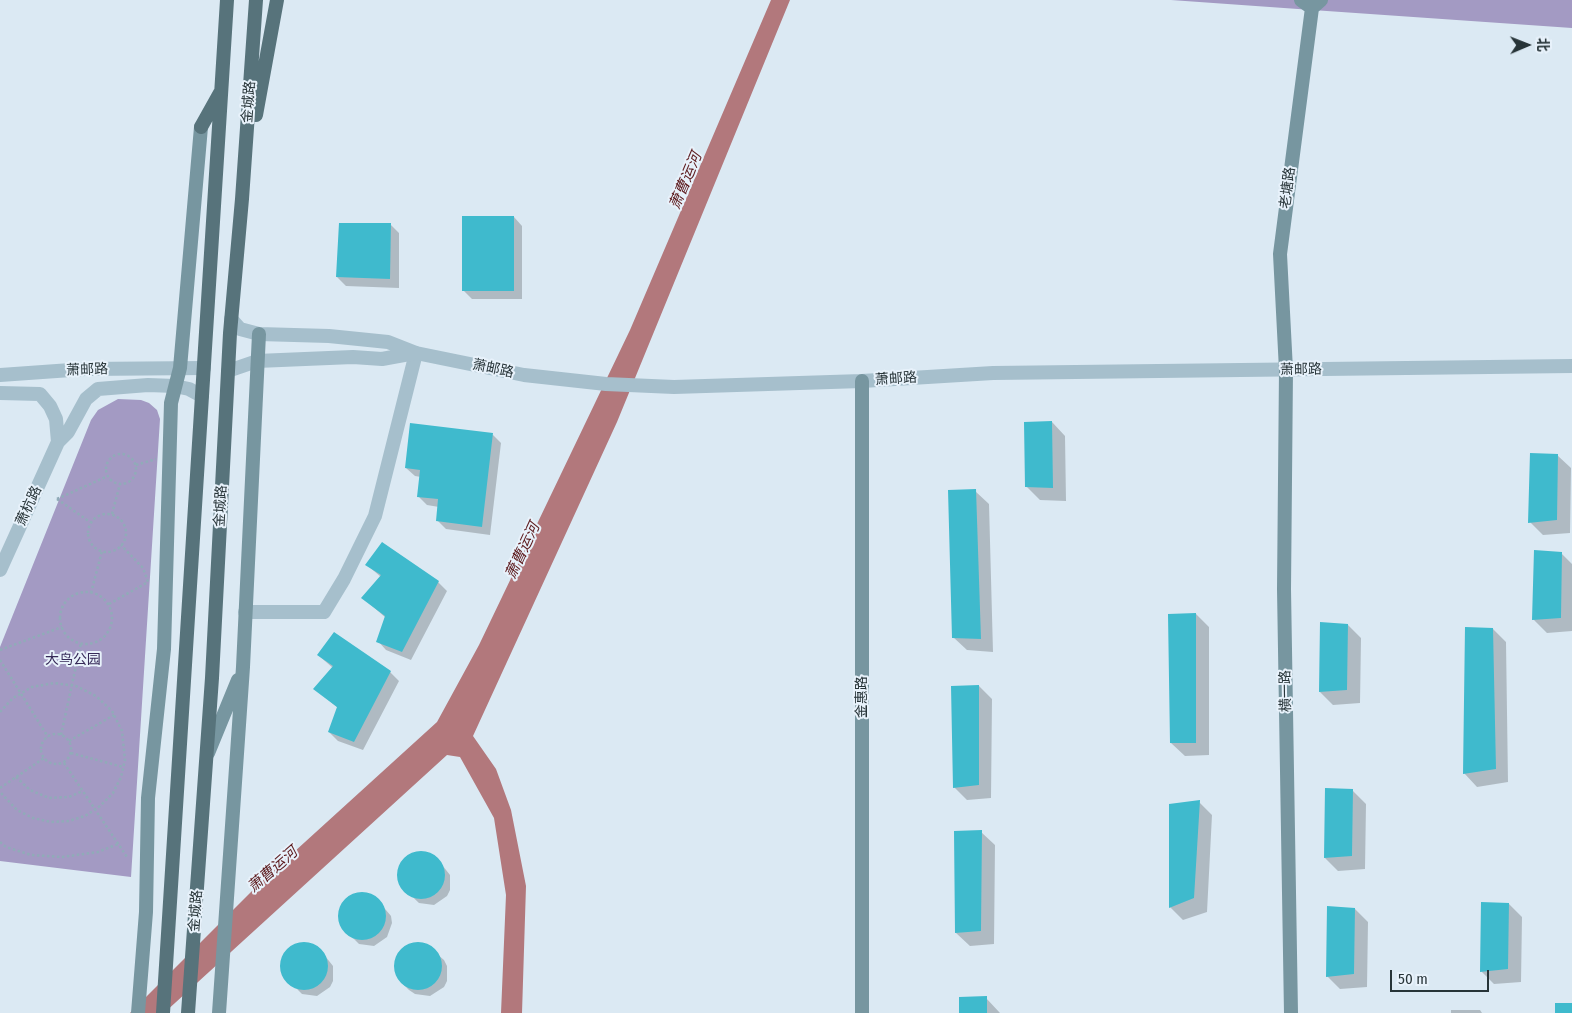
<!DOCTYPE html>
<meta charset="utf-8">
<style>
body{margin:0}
#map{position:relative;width:1572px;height:1013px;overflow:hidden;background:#dbe9f3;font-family:"Fira Sans Condensed","Noto Sans SC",sans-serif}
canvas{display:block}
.north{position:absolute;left:1502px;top:20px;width:50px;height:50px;-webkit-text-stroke:4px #e8f2fb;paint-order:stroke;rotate:89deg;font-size:14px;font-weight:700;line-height:20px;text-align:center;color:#273438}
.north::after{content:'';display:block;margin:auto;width:18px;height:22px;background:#273438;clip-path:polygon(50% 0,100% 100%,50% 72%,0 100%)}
.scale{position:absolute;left:1390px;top:970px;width:99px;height:22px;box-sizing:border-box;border:2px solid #273438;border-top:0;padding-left:6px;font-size:15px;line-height:18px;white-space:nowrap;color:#273438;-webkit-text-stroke:4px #e8f2fb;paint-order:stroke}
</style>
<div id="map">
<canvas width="1572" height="1013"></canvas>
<div class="north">北</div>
<div class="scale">50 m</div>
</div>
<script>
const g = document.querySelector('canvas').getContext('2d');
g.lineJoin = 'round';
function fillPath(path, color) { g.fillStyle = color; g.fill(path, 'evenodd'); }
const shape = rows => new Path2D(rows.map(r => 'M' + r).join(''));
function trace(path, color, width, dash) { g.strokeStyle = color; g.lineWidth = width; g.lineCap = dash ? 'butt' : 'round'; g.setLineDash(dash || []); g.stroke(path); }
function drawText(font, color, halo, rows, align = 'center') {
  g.font = font + ' "Fira Sans Condensed","Noto Sans SC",sans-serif'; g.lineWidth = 4; g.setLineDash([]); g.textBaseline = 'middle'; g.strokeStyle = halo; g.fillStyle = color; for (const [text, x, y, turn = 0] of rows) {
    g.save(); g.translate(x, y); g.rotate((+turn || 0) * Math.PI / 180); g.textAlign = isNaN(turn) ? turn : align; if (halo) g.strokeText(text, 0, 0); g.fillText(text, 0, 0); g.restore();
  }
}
fillPath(shape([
 [1171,0,1572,0,1572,28,1298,9],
 [118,399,141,400,149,403,157,410,160,419,131,877,0,861,0,647,91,420,98,410]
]), '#a39ac3');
fillPath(shape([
 [771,0,790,0,617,422,473,736,496,769,511,810,526,886,522,1013,501,1013,506,895,494,818,460,757,447,755,164,1013,130,1013,261,882,437,722,479,645,630,330]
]), '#b2787c');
fillPath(shape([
 [514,217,522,226,522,299,472,299,463,290],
 [390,224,399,233,399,288,346,286,337,277],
 [1052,422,1065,436,1066,501,1040,500,1026,486],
 [493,435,501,443,490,535,446,529,437,520,439,507,427,505,418,496,421,477,415,476,406,468],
 [1557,455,1571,468,1570,533,1543,535,1530,522],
 [975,491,989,504,993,652,967,650,953,637],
 [1535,552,1561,553,1572,564,1572,631,1547,633,1534,620],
 [367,565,438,582,447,591,411,660,386,650,378,641,386,618,363,598,381,577],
 [1196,614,1209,627,1209,755,1185,756,1171,743],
 [1321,624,1348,625,1361,638,1360,703,1333,705,1320,692],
 [1493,629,1506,642,1508,782,1477,787,1464,773],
 [318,655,390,672,399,681,363,750,338,741,329,732,338,708,315,689,333,668],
 [979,686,992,699,991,798,967,800,954,787],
 [1353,791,1366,804,1365,869,1338,871,1325,858],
 [1199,802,1212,815,1207,912,1183,920,1170,907],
 [981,832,995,845,994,944,970,946,956,933],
 [414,853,428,853,435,856,450,875,450,890,447,896,434,905,419,903,400,885,399,870,402,863],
 [354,894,369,894,375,897,391,916,392,923,387,937,374,946,359,944,341,926,339,910,348,897],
 [1509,904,1522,917,1521,982,1494,984,1481,971],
 [1355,909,1368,922,1367,987,1340,989,1327,976],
 [297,944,311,944,318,947,333,966,333,981,330,987,317,996,302,994,284,976,282,961,290,948],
 [410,944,425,944,444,960,447,966,447,981,444,987,430,996,415,994,409,990,402,983,395,968,399,953],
 [986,998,1000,1013,960,1013],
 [1451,1010,1480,1010,1482,1013,1451,1013]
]), '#0003');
fillPath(shape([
 [462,216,514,216,514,291,462,291],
 [339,223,391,223,390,279,336,277],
 [1052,421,1053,488,1025,487,1024,422],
 [410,423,493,433,482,527,436,521,438,499,417,497,420,470,405,468],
 [1530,453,1558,454,1557,520,1528,523],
 [976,489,981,639,952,638,948,490],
 [382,542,439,581,402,652,376,642,385,616,361,598,381,575,365,565],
 [1534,550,1562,552,1561,618,1532,620],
 [1196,613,1196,743,1170,743,1168,614],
 [1320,622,1348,624,1347,690,1319,692],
 [1465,627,1493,628,1496,769,1463,774],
 [334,632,391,671,354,742,328,732,337,707,313,689,333,666,317,655],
 [979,685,979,785,953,788,951,686],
 [1325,788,1353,789,1352,856,1324,858],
 [1200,800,1194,898,1169,908,1169,804],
 [982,830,981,931,955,933,954,831],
 '397 875a24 24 0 1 1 48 0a24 24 0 1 1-48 0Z',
 '338 916a24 24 0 1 1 48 0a24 24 0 1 1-48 0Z',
 [1481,902,1509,903,1508,969,1480,972],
 [1327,906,1355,908,1354,974,1326,977],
 '280 966a24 24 0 1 1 48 0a24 24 0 1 1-48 0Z',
 '394 966a24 24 0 1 1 48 0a24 24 0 1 1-48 0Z',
 [987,996,987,1013,959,1013,959,997],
 [1555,1003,1572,1003,1572,1013,1555,1013]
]), '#3fbacd');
trace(shape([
 '106 469a15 15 0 1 1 30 0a15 15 0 1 1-30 0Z',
 [136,465,156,459],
 [57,499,108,476],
 [57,499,90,522],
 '88 533a19 19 0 1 1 38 0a19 19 0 1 1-38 0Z',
 [112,514,120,484],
 '60 618a26 26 0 1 1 52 0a26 26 0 1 1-52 0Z',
 [91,593,102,551],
 [109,604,148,582,143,568,121,545],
 [0,650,62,627],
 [0,660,48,737],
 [0,712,13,698,32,687,54,683,76,686,96,696,112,711,122,731,125,760,121,777,113,793,100,806,85,816,69,821,51,822,33,818,17,810,0,792],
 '41 749a15 15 0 1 1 30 0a15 15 0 1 1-30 0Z',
 [61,735,81,643],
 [69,741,114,715],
 [71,753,123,767],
 [64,763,127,857],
 [16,777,30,790,49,798,69,797,83,791],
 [0,788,44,758],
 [0,842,6,847,31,855,62,857,98,852,118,844]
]), '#90abb8', 2.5, [2.5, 2.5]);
trace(shape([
 [245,612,324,612,344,579,375,516,416,353]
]), '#a6bfcc', 14);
trace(shape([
 [231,319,240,329,259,334,329,336,388,342,416,353,524,375,606,384,674,387,862,381,993,373,1572,366],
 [228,371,257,361,353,357,382,359,415,353],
 [0,375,85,369,204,368],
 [0,393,40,394,50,406,56,419,58,442],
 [0,570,58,442,68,432,86,399,98,389,148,385,175,386,189,389,202,396]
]), '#a6bfcc', 14);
trace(shape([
 [1301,0,1312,8,1321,0],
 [208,753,238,680],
 [138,1013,146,912,148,798,164,649,171,403,180,368,201,127],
 [219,1013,243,667,259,334],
 [862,1013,862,381],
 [1291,1013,1284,589,1286,370,1280,254,1312,8]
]), '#7796a0', 14);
trace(shape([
 [256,115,277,0],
 [201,127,220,93],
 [163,1013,227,0],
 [188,1013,212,678,230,333,242,199,256,0]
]), '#57737b', 14);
drawText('14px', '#273438', '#e8f2fb', [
 ["金城路",249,102,-86],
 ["老塘路",1288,188,-83],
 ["萧邮路",493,369,12],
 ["萧邮路",87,370,-2],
 ["萧邮路",1301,370,-1],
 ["萧邮路",896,379,-4],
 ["萧杭路",29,506,-65],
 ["金城路",221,506,-87],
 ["横一路",1286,691,-91],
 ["金惠路",862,697,-90],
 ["金城路",196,911,-86]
]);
drawText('14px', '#362a58', '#e8f2fb', [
 ["大鸟公园",73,660]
]);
drawText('italic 15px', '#5c1a1d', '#e8f2fb', [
 ["萧曹运河",686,181,-67],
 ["萧曹运河",523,551,-65],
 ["萧曹运河",273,870,-41]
]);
</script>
